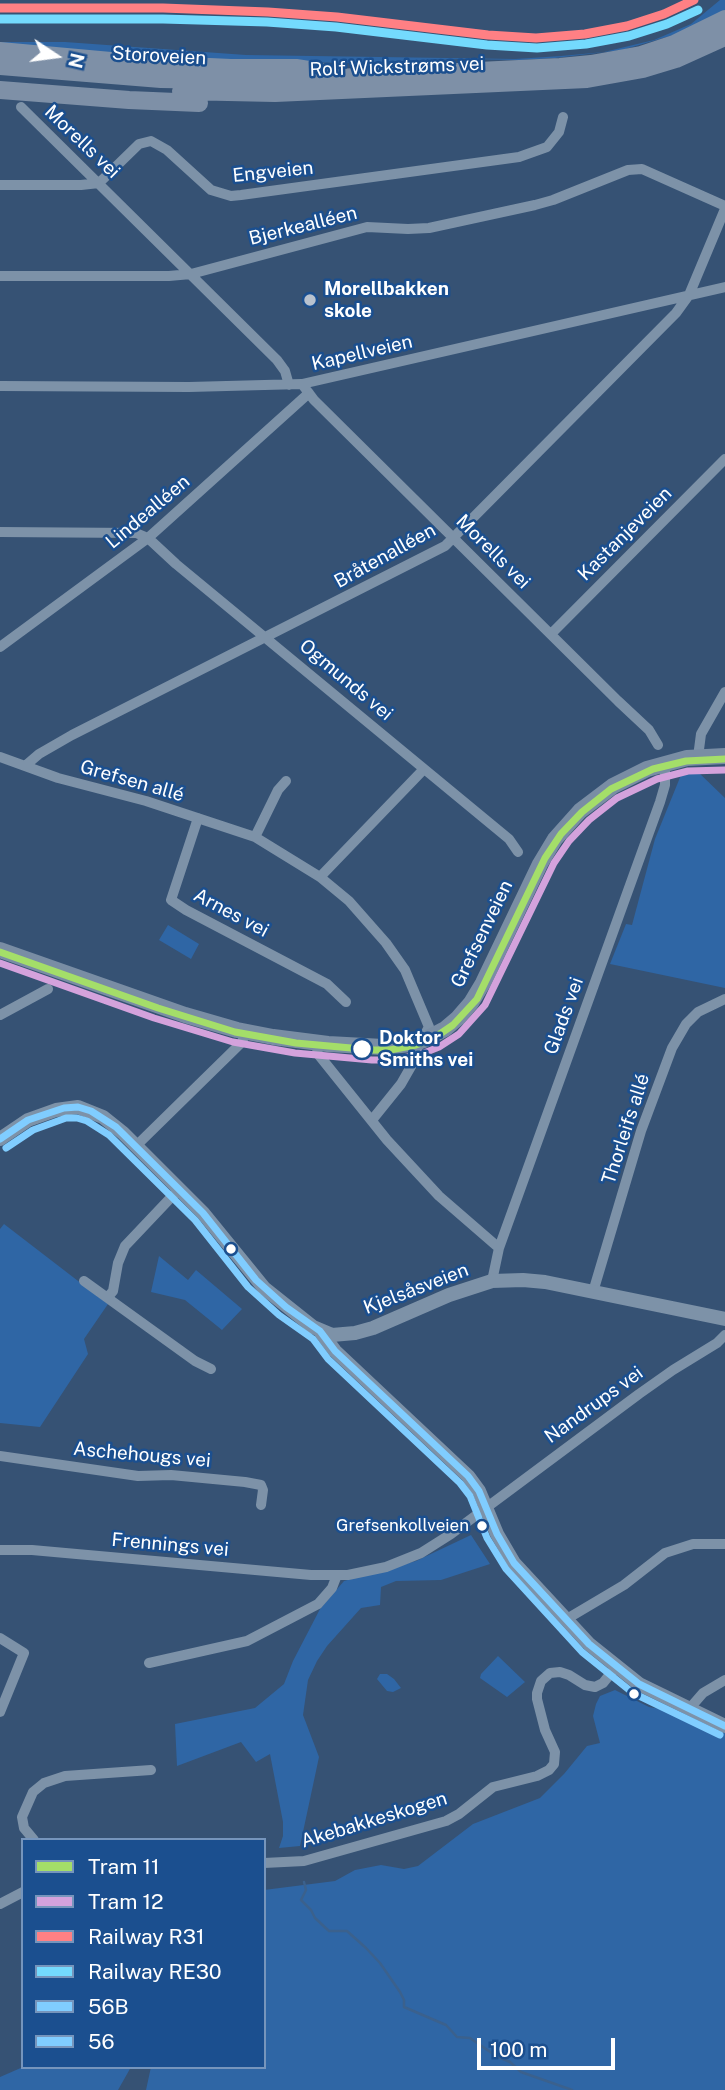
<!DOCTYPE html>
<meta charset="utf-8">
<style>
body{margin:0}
#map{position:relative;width:725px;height:2090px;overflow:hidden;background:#365274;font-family:"Public Sans",sans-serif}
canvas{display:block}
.legend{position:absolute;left:21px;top:1838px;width:245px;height:231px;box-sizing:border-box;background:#1b4f8f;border:2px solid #7695bc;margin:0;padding:9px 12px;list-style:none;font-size:21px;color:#fff}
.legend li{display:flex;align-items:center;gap:14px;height:35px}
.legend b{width:35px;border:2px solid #7695bc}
.north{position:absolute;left:21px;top:21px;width:70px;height:70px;-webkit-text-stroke:5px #1b4f8f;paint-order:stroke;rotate:103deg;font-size:19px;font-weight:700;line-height:28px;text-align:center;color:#fff}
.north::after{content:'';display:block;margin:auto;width:24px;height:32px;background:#fff;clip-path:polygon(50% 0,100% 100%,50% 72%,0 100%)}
.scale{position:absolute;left:477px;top:2038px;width:138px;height:32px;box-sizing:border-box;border:4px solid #fff;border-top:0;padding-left:9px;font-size:21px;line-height:24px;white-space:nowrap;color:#fff;-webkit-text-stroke:5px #1b4f8f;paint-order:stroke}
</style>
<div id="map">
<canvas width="725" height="2090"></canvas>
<ul class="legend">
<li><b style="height:9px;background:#a4de69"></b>Tram 11</li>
<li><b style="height:9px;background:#d4a2dc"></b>Tram 12</li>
<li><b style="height:9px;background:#ff8084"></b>Railway R31</li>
<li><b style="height:9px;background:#74dafd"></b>Railway RE30</li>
<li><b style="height:9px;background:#80cdff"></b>56B</li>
<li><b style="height:9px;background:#80cdff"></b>56</li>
</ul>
<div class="north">N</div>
<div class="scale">100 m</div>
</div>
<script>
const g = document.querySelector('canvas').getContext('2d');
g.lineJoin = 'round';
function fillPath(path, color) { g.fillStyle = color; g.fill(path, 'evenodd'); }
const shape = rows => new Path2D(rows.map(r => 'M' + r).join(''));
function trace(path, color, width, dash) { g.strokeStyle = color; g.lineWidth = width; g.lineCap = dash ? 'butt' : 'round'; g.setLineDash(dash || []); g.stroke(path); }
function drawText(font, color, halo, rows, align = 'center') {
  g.font = font + ' "Public Sans",sans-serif'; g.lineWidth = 5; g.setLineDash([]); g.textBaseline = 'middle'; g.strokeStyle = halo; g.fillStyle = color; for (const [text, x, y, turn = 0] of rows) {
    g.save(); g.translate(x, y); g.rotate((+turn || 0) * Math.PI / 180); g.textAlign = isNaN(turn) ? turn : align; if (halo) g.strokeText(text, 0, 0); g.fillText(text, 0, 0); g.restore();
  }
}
fillPath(shape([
 [720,0,725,0,725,10,677,34,622,50,555,58,519,60,463,59,355,63,200,61,0,46,0,42,65,42,246,55,515,59,561,56,604,52,654,40,691,24],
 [697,771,725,798,725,988,610,964,626,924,632,925,655,839,681,775],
 [168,925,199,944,191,959,159,940],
 [4,1224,108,1304,84,1339,88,1354,40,1427,0,1423,0,1229],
 [159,1256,188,1280,196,1270,242,1309,222,1330,185,1300,151,1292],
 [471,1535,490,1564,441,1580,396,1581,381,1587,380,1605,361,1608,327,1646,317,1661,308,1680,303,1715,319,1757,300,1846,279,1848,283,1836,283,1822,270,1754,256,1762,241,1742,177,1766,175,1724,255,1708,284,1684,293,1661,320,1609,344,1581,416,1561],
 [498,1656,525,1682,507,1697,480,1678,481,1674],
 [380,1674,387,1674,394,1679,401,1688,393,1692,387,1691,377,1679],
 [615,1690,649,1707,684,1713,725,1733,725,2090,146,2090,151,2067,264,2067,264,1890,335,1881,355,1870,381,1865,404,1869,418,1866,473,1824,540,1798,564,1774,587,1746,600,1743,593,1716,596,1704,600,1696],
 [23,2067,131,2067,118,2090,0,2090,0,2077]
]), '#2f66a5');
trace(shape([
 [304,1882,306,1890,301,1900,311,1910,315,1918,329,1931,347,1931,366,1948,380,1963,400,1992,404,2000,404,2007,446,2025,457,2037,470,2038,496,2056,510,2062,521,2072,572,2090]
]), '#3b618d', 2.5);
trace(shape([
 [21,107,277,360,285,371,289,385],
 [0,185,81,185,99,183,139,144,151,141,167,150,211,190,231,196,241,195,519,157,547,147,559,132,563,117],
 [0,276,169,276,191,274,367,227,408,229,429,228,535,205,553,200,628,170,642,169,725,206],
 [302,384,314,400,618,701,649,730,658,745],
 [0,386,189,387,302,384,725,287],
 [0,532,136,533,148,538,176,564,509,839,518,852],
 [551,634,725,459],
 [0,647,148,538,309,393],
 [0,757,58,778,146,801,255,837,320,877,349,901,386,943,405,970,429,1027,414,1054,413,1063,401,1084,372,1120],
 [698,757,701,734,725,692],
 [25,766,39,754,72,735,445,546,676,313,689,295,725,209],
 [198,818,171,900,186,910,327,984,346,1002],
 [255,837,278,790,286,781],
 [320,877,424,769],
 [0,1015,48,989],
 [316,1042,318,1054,387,1140,439,1196,499,1248],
 [136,1146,237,1047,242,1042,246,1032],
 [84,1281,195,1361,211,1369],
 [492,1281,499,1248,660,802,665,785,665,763],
 [593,1292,641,1131,672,1048,686,1024,698,1012,725,999],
 [108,1297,113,1291,118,1263,125,1246,179,1189],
 [0,1456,138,1476,171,1475,245,1482,261,1485,263,1490,261,1505],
 [0,1550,32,1550,311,1575,348,1575,386,1567,421,1553,451,1534,639,1394,673,1370,717,1343,725,1335],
 [565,1620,624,1585,665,1553,693,1544,725,1544],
 [0,1638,24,1653,0,1712],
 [149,1663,247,1641,318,1604,332,1588,337,1575],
 [690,1708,703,1693,725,1680],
 [34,1840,24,1828,22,1817,33,1792,44,1783,65,1776,151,1770],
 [264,1863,304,1861,446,1821,459,1814,493,1787,537,1776,549,1770,554,1764,555,1752,545,1730,537,1699,537,1693,541,1681,550,1673,560,1672,569,1675,585,1685,595,1687,603,1683,616,1667],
 [0,1904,23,1892]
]), '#7d92a8', 10);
trace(shape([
 [0,1139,28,1120,56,1110,78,1107,103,1117,123,1133,203,1213,264,1288,313,1327,332,1335,355,1333,373,1328,449,1295,492,1281,523,1280,545,1282,725,1319],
 [320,1331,335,1351,468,1476,479,1491,497,1534,514,1563,589,1644,639,1684,725,1726]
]), '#7d92a8', 14);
trace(shape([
 [0,950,185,1015,237,1030,273,1037,328,1044,383,1047,410,1044,424,1040,445,1029,458,1018,471,1003,483,983,540,864,555,839,580,811,613,786,647,769,687,758,725,756]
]), '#798da4', 16);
trace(shape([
 [0,51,144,64,231,68,296,68,321,72],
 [0,66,161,79,275,81,560,67,591,64,641,55,674,44,725,19],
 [0,90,129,100,199,103],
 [181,91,275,93,587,79,643,69,676,59,725,37]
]), '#7e90a7', 18);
trace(shape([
 [0,1139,28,1120,64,1108,78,1107,91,1111,116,1127,203,1213,256,1280,286,1307,320,1331,335,1351,468,1476,479,1491,497,1534,514,1563,589,1644,639,1684,725,1726]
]), '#80cdff', 7);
trace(shape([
 [6,1148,33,1130,66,1118,77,1118,87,1121,109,1135,195,1220,248,1287,279,1315,313,1339,328,1359,460,1483,470,1496,487,1538,506,1569,582,1652,633,1693,720,1735]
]), '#80cdff', 7);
trace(shape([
 [0,8,163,8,268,12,337,17,488,35,536,38,585,34,627,26,664,14,694,0]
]), '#ff8084', 9);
trace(shape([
 [0,19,163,19,267,22,336,27,487,45,537,48,586,44,629,36,667,24,698,10]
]), '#74dafd', 9);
trace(shape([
 [0,952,158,1008,235,1032,296,1043,373,1050,390,1050,416,1045,434,1038,453,1025,477,999,545,858,561,834,582,812,611,789,653,769,686,761,725,759]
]), '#a4de69', 7);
trace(shape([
 [0,963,154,1018,233,1042,295,1053,372,1060,391,1060,419,1055,439,1047,459,1034,485,1005,554,863,569,841,589,820,617,798,657,779,688,771,725,770]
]), '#d4a2dc', 7);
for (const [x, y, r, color] of [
 [310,300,7,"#b9c2ce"],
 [362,1049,10,"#fff"],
 [231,1249,6,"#fff"],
 [482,1526,6,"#fff"],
 [634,1694,6,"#fff"]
]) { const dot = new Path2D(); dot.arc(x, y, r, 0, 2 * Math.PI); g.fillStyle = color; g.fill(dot); trace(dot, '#1b4f8f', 2.5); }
drawText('17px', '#fff', '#1b4f8f', [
 ["Grefsenkollveien",469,1526]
], 'right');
drawText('19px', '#fff', '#1b4f8f', [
 ["Storoveien",159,56,3],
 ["Rolf Wickstrøms vei",397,67,-2],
 ["Morells vei",82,142,44],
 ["Engveien",273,172,-6],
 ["Bjerkealléen",303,226,-14],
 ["Kapellveien",362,353,-13],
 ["Lindealléen",148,512,-40],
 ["Kastanjeveien",625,534,-45],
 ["Morells vei",493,552,45],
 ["Bråtenalléen",385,556,-29],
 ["Ogmunds vei",346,680,40],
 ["Grefsen allé",132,781,16],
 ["Arnes vei",231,913,28],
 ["Grefsenveien",482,934,-64],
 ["Glads vei",564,1016,-70],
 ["Thorleifs allé",626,1129,-72],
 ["Kjelsåsveien",416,1289,-21],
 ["Nandrups vei",594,1405,-36],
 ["Aschehougs vei",142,1455,5],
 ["Frennings vei",170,1545,5],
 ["Akebakkeskogen",374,1820,-17]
]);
drawText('bold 19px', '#fff', '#1b4f8f', [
 ["Morellbakken",324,289],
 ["skole",324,311]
], 'left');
drawText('bold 19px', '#fff', '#1b4f8f', [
 ["Doktor",379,1038],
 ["Smiths vei",379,1060]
], 'left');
</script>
